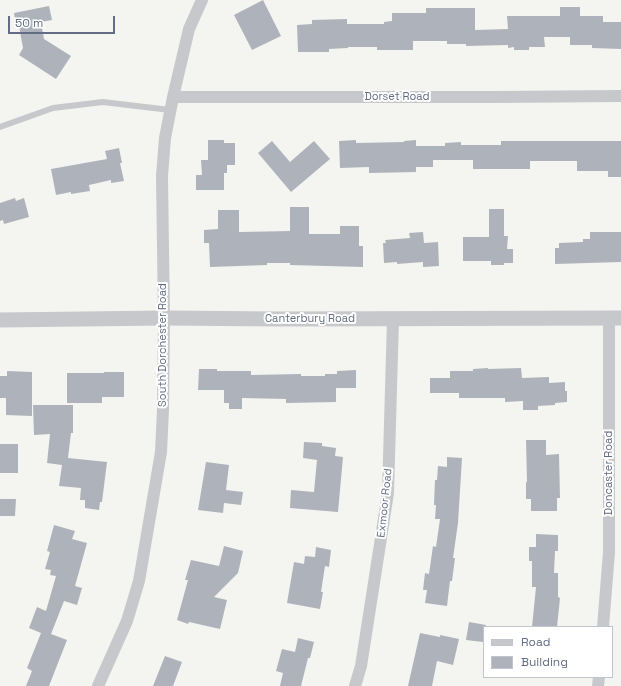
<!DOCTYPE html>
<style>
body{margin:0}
#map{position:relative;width:621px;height:686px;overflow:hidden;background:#f4f5f0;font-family:"Space Grotesk",sans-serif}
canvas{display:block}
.legend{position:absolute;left:483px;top:626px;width:130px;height:52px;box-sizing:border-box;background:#fff;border:1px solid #c0c5cd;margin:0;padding:5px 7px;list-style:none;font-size:12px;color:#626d83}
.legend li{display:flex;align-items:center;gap:8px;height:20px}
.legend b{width:20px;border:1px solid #c0c5cd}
.scale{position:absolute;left:8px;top:16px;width:107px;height:18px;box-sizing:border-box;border:2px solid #626d83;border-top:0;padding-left:5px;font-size:12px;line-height:14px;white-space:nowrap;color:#626d83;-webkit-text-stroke:3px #fff;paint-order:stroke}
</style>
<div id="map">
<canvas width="621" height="686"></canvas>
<ul class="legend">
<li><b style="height:5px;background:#c6c8cc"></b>Road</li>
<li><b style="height:11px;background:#aeb3bb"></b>Building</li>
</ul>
<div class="scale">50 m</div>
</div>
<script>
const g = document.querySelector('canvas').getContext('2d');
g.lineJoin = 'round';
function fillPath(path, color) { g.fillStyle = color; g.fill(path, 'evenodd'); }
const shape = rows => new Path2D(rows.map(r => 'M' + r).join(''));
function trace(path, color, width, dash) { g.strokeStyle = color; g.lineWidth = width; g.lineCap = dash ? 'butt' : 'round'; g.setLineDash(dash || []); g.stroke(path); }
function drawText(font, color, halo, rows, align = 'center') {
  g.font = font + ' "Space Grotesk",sans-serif'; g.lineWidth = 4; g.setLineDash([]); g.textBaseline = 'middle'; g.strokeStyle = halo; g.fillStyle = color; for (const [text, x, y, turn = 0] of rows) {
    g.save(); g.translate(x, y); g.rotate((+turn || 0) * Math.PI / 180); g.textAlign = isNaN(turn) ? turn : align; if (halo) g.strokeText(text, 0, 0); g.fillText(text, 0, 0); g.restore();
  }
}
fillPath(shape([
 [263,0,281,36,252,50,234,15],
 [49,6,52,20,41,22,44,39,71,56,56,79,19,55,23,48,19,26,16,26,14,13],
 [560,7,580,7,580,16,603,16,603,22,621,22,621,49,592,48,592,45,570,45,570,37,544,37,545,47,529,47,529,50,514,50,514,47,508,48,508,45,466,46,466,44,447,44,447,41,413,41,413,50,377,50,377,47,348,47,348,48,329,49,329,52,298,52,297,25,312,24,312,20,347,19,347,24,384,24,384,22,392,21,392,13,426,13,426,8,475,8,475,30,508,29,507,16,560,16],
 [208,140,224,140,224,143,235,143,235,165,227,165,227,173,224,173,224,190,196,190,196,175,202,175,201,160,208,160],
 [356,140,356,143,404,142,404,141,416,140,416,146,445,146,445,143,461,142,461,145,501,145,501,141,621,141,621,177,608,177,608,171,577,171,577,161,530,161,530,169,473,169,473,160,433,160,433,167,416,167,416,172,369,173,369,167,340,168,339,141],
 [272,141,290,162,314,141,330,159,291,192,258,153],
 [119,148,122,163,120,163,124,181,111,183,111,180,89,185,90,191,71,194,71,192,56,195,51,169,107,159,105,151],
 [15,198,16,201,24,198,29,217,4,224,3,220,0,221,0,203],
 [290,207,309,207,309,234,340,234,340,226,359,226,359,246,363,246,363,267,290,265,290,263,267,263,267,265,210,267,209,243,204,243,204,230,218,229,218,210,239,210,239,232,290,231],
 [489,209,504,209,504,236,508,236,507,249,513,249,513,263,504,263,504,265,491,265,491,261,463,261,463,237,489,237],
 [423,232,424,243,438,242,439,266,423,267,423,262,397,264,397,262,384,263,383,243,386,243,385,240,410,238,409,233],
 [590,232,621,232,621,262,555,264,555,248,559,248,559,243,583,242,583,239,590,239],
 [488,368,488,369,521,368,522,378,549,377,549,383,565,382,565,391,567,391,567,402,555,403,555,405,538,406,538,410,523,410,523,401,505,402,505,398,459,398,459,393,430,393,430,378,450,378,450,371,473,371,473,369],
 [199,369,217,369,217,371,251,371,251,375,301,374,301,376,325,376,325,374,337,374,337,371,356,370,356,388,336,388,336,402,286,403,286,399,242,398,242,409,229,409,229,403,224,403,224,390,198,390],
 [7,371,32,372,32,416,6,415,6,398,0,398,0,376,7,376],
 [104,372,124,372,124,397,102,397,102,403,67,403,67,373,104,373],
 [33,405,73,405,73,433,71,433,68,458,107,462,102,502,100,502,99,510,85,508,85,500,80,500,81,488,59,486,62,465,47,463,50,434,34,435],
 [526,440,546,440,546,455,559,454,560,498,557,498,557,511,531,511,531,499,526,499,526,482,527,482],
 [304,442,322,443,322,446,336,448,335,456,343,457,338,512,290,508,291,490,314,492,317,460,303,458],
 [0,444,18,444,18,473,0,473],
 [447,457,462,458,458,523,453,558,455,558,452,581,450,581,447,606,425,603,427,590,423,590,425,573,429,574,433,546,436,547,440,519,435,519,436,505,434,505,435,480,437,480,438,466,447,467],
 [206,462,229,465,226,490,243,492,241,505,224,503,223,513,198,510],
 [0,499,16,499,15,516,0,516],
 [54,525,75,531,72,539,87,543,75,586,82,588,77,605,64,601,51,634,67,640,49,686,26,686,32,671,27,668,41,633,29,628,37,607,46,611,56,576,50,575,51,570,45,569,50,552,47,551],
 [536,534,558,535,558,551,555,551,554,573,558,573,558,597,560,598,557,627,532,627,536,587,532,587,532,561,529,561,529,547,536,547],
 [224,546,243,551,238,573,214,597,227,600,220,629,189,622,188,624,177,620,188,580,185,580,191,560,219,566],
 [316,547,331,550,329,567,325,566,321,592,323,592,320,609,287,603,294,562,304,564,305,556,315,557],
 [469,622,486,625,485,627,484,627,483,642,466,640],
 [420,633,440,637,440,635,459,639,453,665,437,661,432,686,408,686],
 [298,638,314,642,310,658,308,658,301,686,280,686,283,673,276,671,282,649,295,652],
 [165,656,182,662,173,686,153,686]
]), '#aeb3bb');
trace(shape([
 [0,127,53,108,103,102,170,110]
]), '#c6c8cc', 6);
trace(shape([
 [173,97,495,97,621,96],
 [603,627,609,552,609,318],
 [98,686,127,621,139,581,161,452,163,410,164,318,162,176,165,138,173,97,189,29,202,0],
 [355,686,361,666,388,493,393,319],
 [598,686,599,677]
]), '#c6c8cc', 12);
trace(shape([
 [0,320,164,318,279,319,621,318]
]), '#c6c8cc', 15);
drawText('11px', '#626d83', '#fff', [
 ["Dorset Road",397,97],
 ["Canterbury Road",310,319],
 ["South Dorchester Road",163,345,-90],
 ["Doncaster Road",609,473,-90],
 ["Exmoor Road",385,503,-84]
]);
</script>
